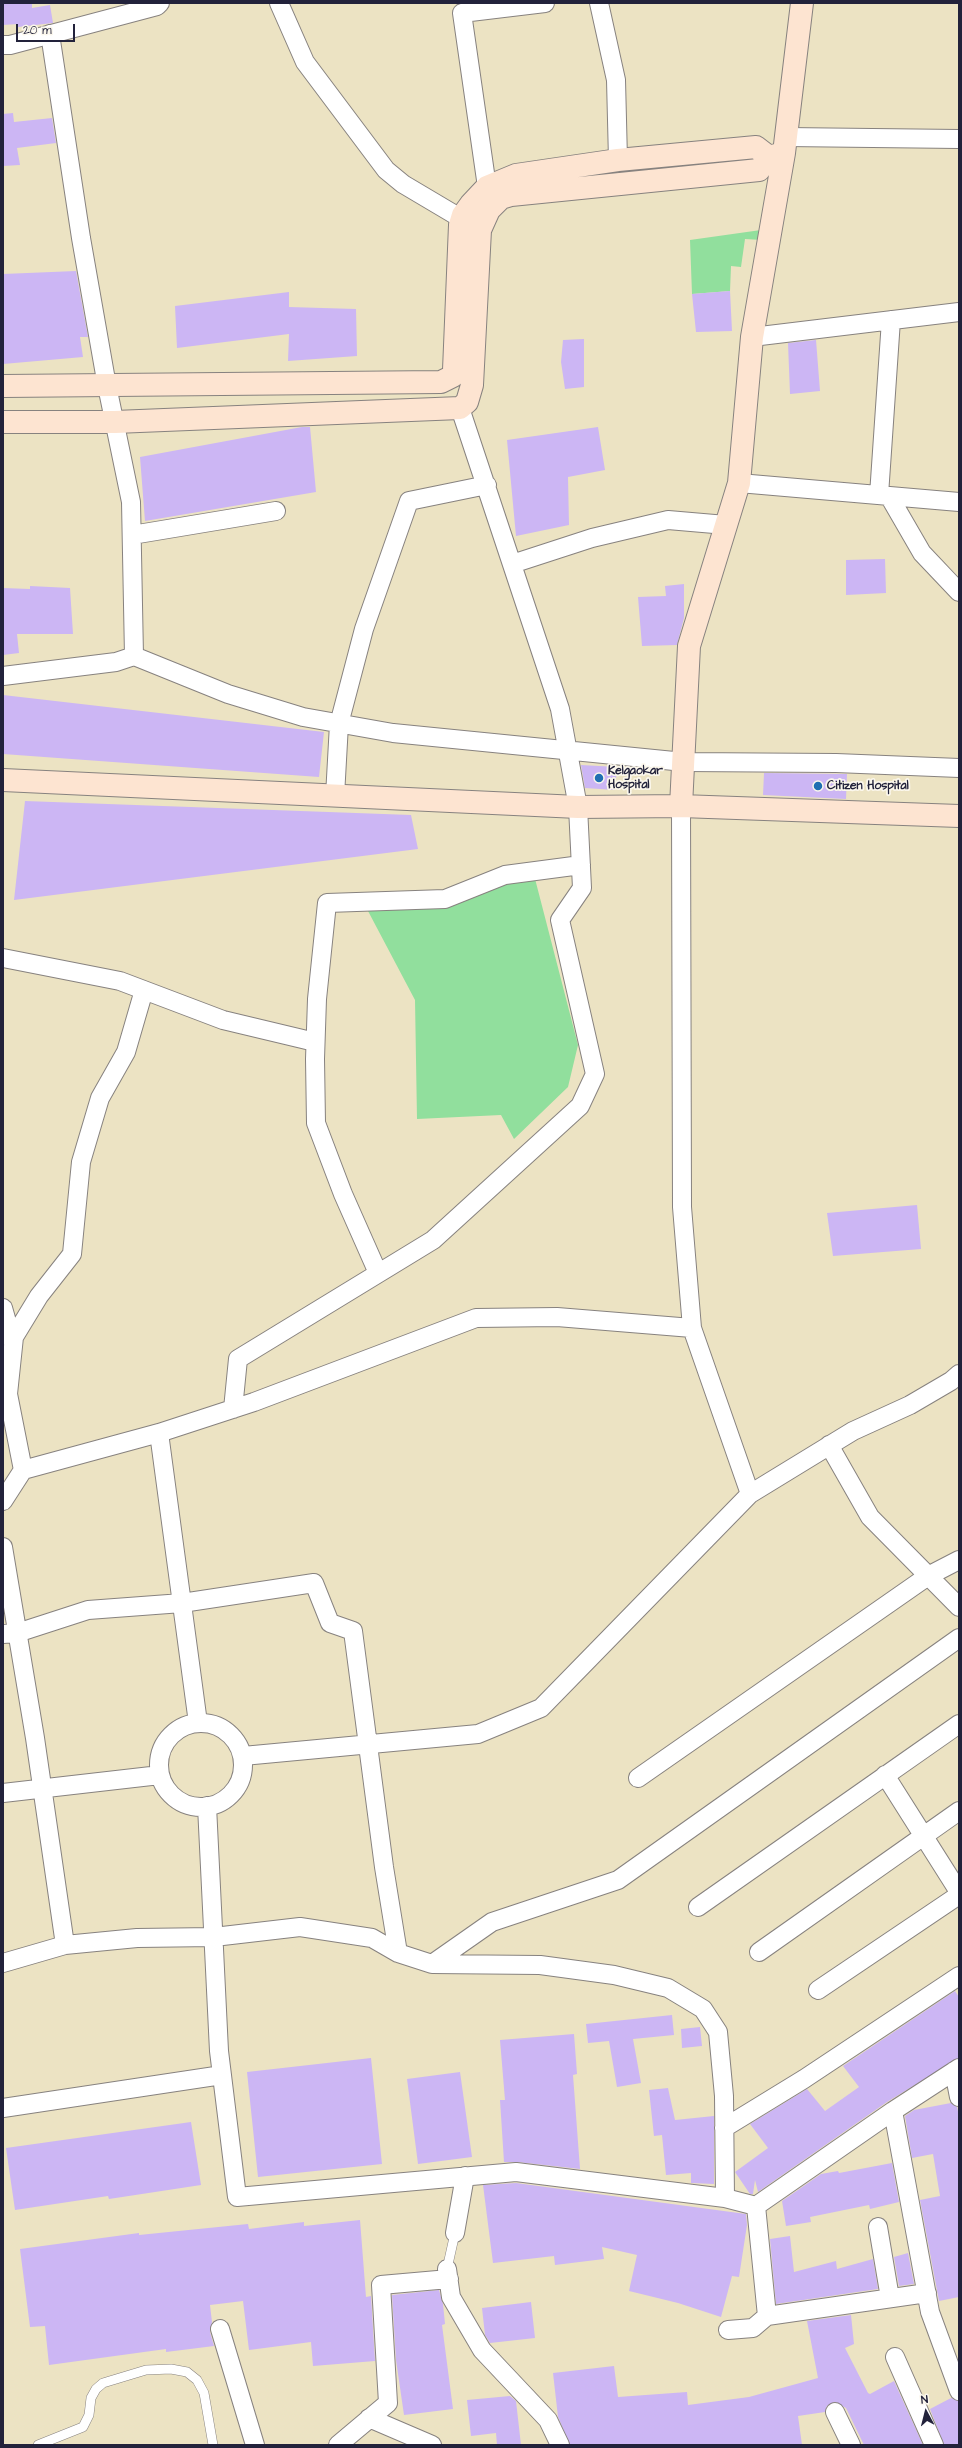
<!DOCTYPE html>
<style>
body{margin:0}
#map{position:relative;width:962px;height:2448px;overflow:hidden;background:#ece3c3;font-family:"Architects Daughter",sans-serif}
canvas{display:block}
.frame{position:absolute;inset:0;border:4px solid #22223b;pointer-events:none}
.north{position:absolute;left:906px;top:2392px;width:40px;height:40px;-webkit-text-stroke:3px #fbf7ec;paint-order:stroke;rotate:353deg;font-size:11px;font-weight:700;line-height:16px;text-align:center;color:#22223b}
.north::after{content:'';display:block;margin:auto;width:14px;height:18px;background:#22223b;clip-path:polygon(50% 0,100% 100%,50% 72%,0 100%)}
.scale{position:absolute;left:16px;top:24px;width:59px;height:18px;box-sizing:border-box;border:2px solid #22223b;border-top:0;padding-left:5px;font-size:12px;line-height:14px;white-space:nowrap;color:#22223b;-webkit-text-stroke:3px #fbf7ec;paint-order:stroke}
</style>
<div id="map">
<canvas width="962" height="2448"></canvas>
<div class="frame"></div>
<div class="north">N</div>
<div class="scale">20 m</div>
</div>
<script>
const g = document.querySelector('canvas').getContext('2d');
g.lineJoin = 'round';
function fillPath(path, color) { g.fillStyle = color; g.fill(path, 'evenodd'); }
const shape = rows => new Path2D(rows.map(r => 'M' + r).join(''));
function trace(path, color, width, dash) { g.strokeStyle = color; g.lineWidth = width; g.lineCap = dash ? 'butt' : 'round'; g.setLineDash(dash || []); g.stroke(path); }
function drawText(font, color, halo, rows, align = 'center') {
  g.font = font + ' "Architects Daughter",sans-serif'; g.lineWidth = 3.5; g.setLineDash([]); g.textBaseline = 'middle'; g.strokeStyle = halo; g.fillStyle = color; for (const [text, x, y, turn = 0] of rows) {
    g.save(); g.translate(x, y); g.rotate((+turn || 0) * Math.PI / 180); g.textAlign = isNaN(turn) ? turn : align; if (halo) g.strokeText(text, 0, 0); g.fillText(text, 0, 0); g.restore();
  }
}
fillPath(shape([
 [761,230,762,240,745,239,741,267,731,266,730,291,692,294,690,240],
 [533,871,578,1045,568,1087,514,1139,501,1115,417,1119,415,1000,368,911]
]), '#91df9d');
fillPath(shape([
 [3,3,32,3,32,8,50,5,53,23,18,27,18,24,3,25],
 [13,113,14,122,52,118,56,143,17,148,20,165,3,166,3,114],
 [76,271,88,337,80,337,83,357,3,364,3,274],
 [730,291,732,331,696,332,692,294],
 [289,292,289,307,356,309,357,356,288,361,289,334,177,348,175,306],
 [584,339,584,387,565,389,561,362,563,340],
 [816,340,820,391,790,394,788,343],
 [302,427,310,427,316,492,145,521,140,457],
 [598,427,605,470,568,477,569,525,516,536,507,440],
 [885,559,886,593,846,595,846,560],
 [684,584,684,618,677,645,642,646,638,597,666,596,665,586],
 [30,586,70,588,73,634,17,634,19,653,3,655,3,588,30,589],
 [3,695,324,732,319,777,3,754],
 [581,765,617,767,615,790,585,788],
 [764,773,847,774,846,799,763,795],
 [25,801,411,815,418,849,14,900],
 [917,1205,921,1249,833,1256,827,1213],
 [955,1991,959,1997,959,2058,887,2102,758,2192,755,2180,753,2194,750,2194,735,2172,768,2148,750,2124,807,2089,825,2111,859,2087,843,2066],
 [672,2015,674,2035,633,2039,641,2083,617,2087,609,2041,588,2043,586,2024],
 [700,2027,702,2046,682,2048,681,2029],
 [574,2034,577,2074,573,2075,580,2169,517,2162,504,2162,500,2100,505,2100,500,2040],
 [371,2058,382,2164,258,2177,247,2072],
 [460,2072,472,2157,418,2164,407,2079],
 [668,2088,675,2120,714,2116,714,2184,691,2183,691,2173,666,2175,662,2135,654,2136,649,2090],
 [951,2103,957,2107,959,2116,959,2297,939,2301,920,2200,940,2196,933,2154,912,2158,905,2116,914,2110],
 [191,2122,201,2185,109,2199,108,2196,15,2210,6,2148],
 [892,2163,899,2202,870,2209,869,2205,810,2217,811,2222,786,2226,782,2201,821,2174,838,2171,839,2173],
 [516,2183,746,2214,747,2225,739,2277,732,2276,721,2317,678,2303,629,2291,637,2255,602,2247,604,2259,555,2265,554,2256,493,2263,483,2185],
 [360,2220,366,2297,371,2296,375,2361,313,2366,311,2342,249,2350,243,2301,210,2305,212,2322,210,2332,214,2346,166,2352,166,2349,49,2365,45,2326,30,2327,20,2249,139,2233,139,2235,248,2224,249,2229,304,2222,304,2226],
 [790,2236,794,2272,836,2261,837,2269,873,2259,878,2289,776,2304,770,2239],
 [908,2253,914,2284,899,2286,894,2257],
 [439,2290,443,2304,445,2324,442,2325,453,2409,404,2415,396,2360,392,2295],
 [531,2302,535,2338,490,2343,485,2335,482,2308],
 [851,2315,854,2344,845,2348,868,2393,870,2394,894,2381,923,2445,864,2445,846,2408,835,2402,827,2406,825,2412,798,2416,802,2445,570,2445,558,2417,553,2373,614,2366,618,2397,687,2392,688,2405,749,2397,818,2378,807,2321],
 [510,2396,516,2401,521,2445,497,2445,496,2433,471,2436,467,2400],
 [951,2398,959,2401,959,2445,944,2445,930,2409]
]), '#ccb6f4');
const lane = shape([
 [447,2269,455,2233],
 [38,2445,83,2427,89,2415,91,2398,96,2389,103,2383,146,2370,171,2369,187,2372,197,2380,204,2393,213,2445]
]);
const street = shape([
 [279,3,305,62,386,170,403,184,462,219],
 [599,3,616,80,618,160],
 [50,34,81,238,107,386,131,502,134,656],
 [3,45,10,45,157,6,160,3],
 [786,137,959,139],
 [487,187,462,13,545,3],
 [752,337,959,312],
 [739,483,959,502],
 [879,495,891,320],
 [889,496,922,553,959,592],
 [132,535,276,511],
 [512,564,592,538,668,520,726,525],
 [3,676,116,662,134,656,228,694,303,717,393,733,684,762,836,763,959,768],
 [335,796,339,724,364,629,409,501,487,485],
 [681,806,682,1207,692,1328,750,1494],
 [3,958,120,981,223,1020,315,1042],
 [378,1273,343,1194,316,1123,315,1059,317,999,327,903,445,899,505,875,581,865],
 [3,1308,13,1343],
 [233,1409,238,1359,433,1240,580,1106,595,1074,560,920,582,888,578,807,560,709,460,408],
 [159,1433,198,1723],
 [829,1445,870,1517,959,1607],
 [23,1470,8,1394,14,1337,39,1296,72,1254,81,1162,100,1098,126,1052,144,990],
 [3,1501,23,1470,159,1433,254,1402,476,1318,557,1317,692,1328],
 [3,1547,35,1738,65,1945],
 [3,1634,17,1633,88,1610,182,1603,314,1583,330,1623,353,1631,384,1867,398,1953],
 '159 1765a42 42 0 1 1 84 0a42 42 0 1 1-84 0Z',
 [243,1756,478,1734,541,1708,750,1494,853,1431,910,1405,951,1381,959,1374],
 [885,1775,959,1892],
 [638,1778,928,1576,959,1560],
 [3,1793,160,1775],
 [207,1806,219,2051,237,2197,516,2172,725,2198,756,2206,893,2111,959,2068],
 [698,1907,959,1724],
 [759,1952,959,1811],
 [3,1963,65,1945,137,1938,214,1937,300,1927,372,1938,398,1953,432,1964,540,1965,614,1975,668,1988,703,2009,718,2032,724,2096,725,2198],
 [432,1964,492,1922,618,1880,959,1638],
 [818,1990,959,1895],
 [954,2071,959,2097],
 [3,2108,222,2075],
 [893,2111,930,2312,959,2391],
 [724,2128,804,2079,959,1976],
 [756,2206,767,2316,927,2293],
 [878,2227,890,2298],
 [455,2233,465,2176],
 [447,2269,451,2297,482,2350,548,2420,560,2445],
 [220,2329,255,2445],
 [728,2330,753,2328,767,2316],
 [895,2357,934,2445],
 [835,2412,851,2445],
 [369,2418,432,2445],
 [338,2445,388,2403,381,2285,449,2279]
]);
const secondary = shape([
 [3,386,441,382,453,376,454,370,460,225,463,215,471,204,487,187,516,175,618,160,756,147,769,157],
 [3,422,115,422,460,408,467,402,472,385,480,230,489,210,501,198,511,195,759,170,769,157,784,153,802,3],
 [3,780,578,807,681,806,959,816],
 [681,806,689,646,739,483,752,337,784,153]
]);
trace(lane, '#87827f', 10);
trace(street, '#87827f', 20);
trace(secondary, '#87827f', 24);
trace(lane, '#fff', 9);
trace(street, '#fff', 18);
trace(secondary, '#fde4d1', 22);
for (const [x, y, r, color] of [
 [599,778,5,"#1f6fb2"],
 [818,786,5,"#1f6fb2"]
]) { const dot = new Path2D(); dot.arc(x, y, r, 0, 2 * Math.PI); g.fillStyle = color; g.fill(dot); trace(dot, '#fbf7ec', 1.5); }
drawText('bold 12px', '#22223b', '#fbf7ec', [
 ["Kelgaokar",608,771],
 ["Hospital",608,785],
 ["Citizen Hospital",827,786]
], 'left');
</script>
